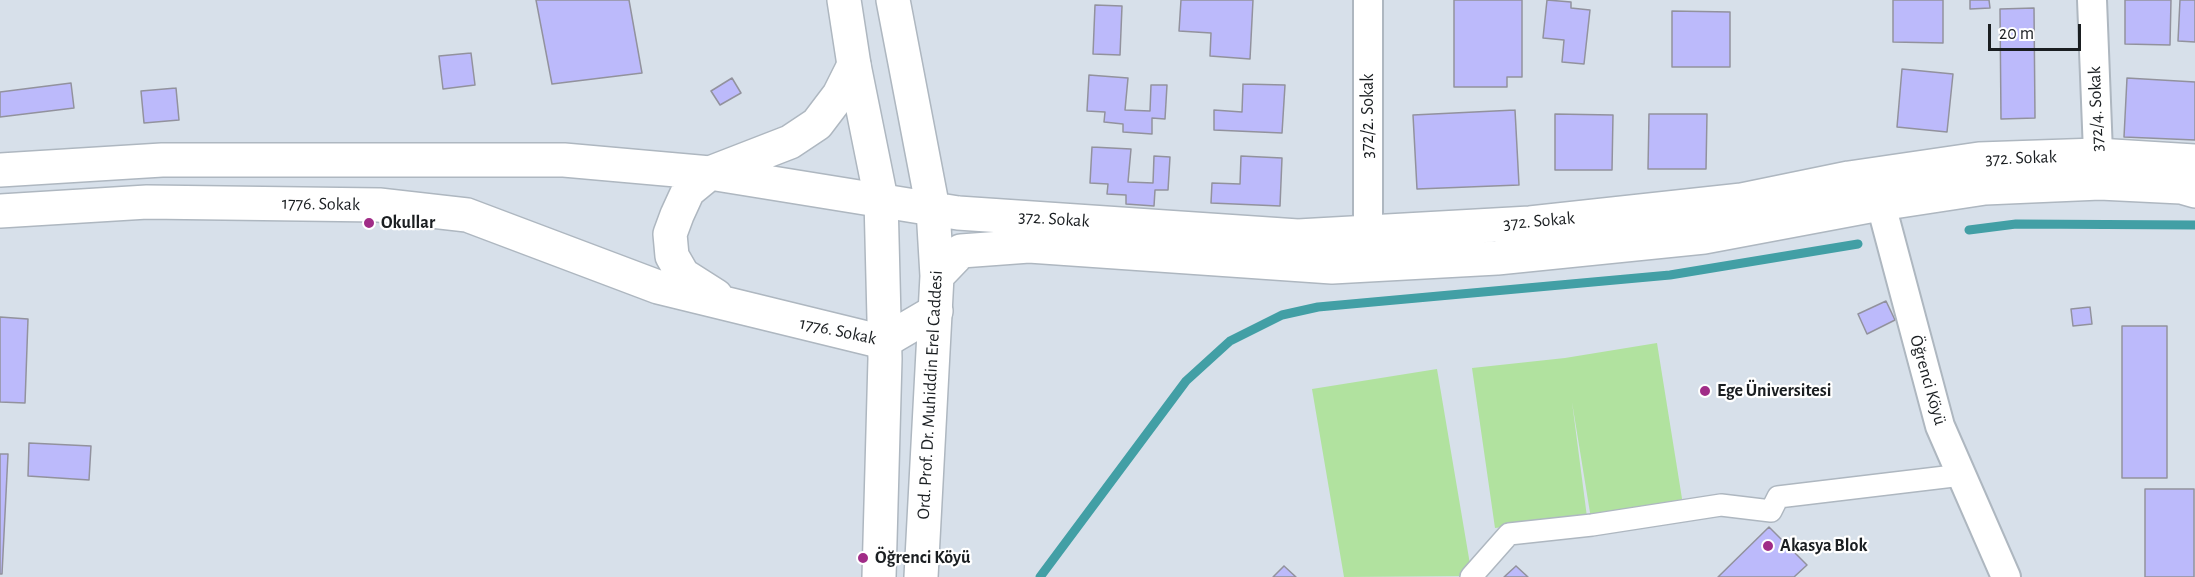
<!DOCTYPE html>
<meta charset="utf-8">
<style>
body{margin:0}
#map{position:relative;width:2195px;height:577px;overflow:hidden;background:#d7e0ea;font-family:"Alegreya Sans",sans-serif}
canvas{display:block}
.scale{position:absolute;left:1988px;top:24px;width:93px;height:27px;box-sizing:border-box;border:3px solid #1a1e21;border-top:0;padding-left:8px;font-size:18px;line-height:21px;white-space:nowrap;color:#1a1e21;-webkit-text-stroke:4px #fff;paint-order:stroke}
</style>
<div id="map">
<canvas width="2195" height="577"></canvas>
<div class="scale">20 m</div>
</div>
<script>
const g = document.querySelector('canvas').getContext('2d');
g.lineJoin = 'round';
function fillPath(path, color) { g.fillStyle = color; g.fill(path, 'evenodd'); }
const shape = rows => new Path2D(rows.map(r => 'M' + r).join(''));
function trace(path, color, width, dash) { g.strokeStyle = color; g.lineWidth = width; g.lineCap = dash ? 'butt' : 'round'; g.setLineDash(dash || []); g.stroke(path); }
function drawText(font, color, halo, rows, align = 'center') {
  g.font = font + ' "Alegreya Sans",sans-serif'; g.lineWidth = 4.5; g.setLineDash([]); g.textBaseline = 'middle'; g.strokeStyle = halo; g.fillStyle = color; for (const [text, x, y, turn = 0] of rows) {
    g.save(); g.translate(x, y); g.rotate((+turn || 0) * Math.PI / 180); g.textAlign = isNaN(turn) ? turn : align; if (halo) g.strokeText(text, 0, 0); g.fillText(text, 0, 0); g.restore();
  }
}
fillPath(shape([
 [1657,343,1684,511,1592,525,1572,402,1587,517,1495,528,1472,368,1565,358],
 [1437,369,1472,576,1344,577,1312,389]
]), '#b1e29f');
trace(shape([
 [1969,230,2016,224,2195,225],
 [1040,577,1186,381,1230,341,1282,315,1318,307,1670,275,1858,244]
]), '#429fa5', 9);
const building = shape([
 [536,0,629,0,642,73,552,84,536,0],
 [1181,0,1253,0,1250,59,1210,56,1211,33,1179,31,1181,0],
 [1454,0,1522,0,1522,77,1507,77,1507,87,1454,87,1454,0],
 [1547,0,1571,2,1571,8,1590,10,1584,64,1562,62,1564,40,1543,38,1547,0],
 [1893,0,1943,0,1943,43,1893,42,1893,0],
 [1970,0,1989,0,1990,8,1970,9,1970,0],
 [2125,0,2171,0,2170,45,2125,44,2125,0],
 [2180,0,2195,0,2195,42,2178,41,2180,0],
 [1095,5,1122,6,1120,55,1093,54,1095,5],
 [2034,8,2035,118,2001,119,2000,9,2034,8],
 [1672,11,1730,12,1730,67,1672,67,1672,11],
 [471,53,475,85,443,89,439,56,471,53],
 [1902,69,1953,74,1947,132,1897,127,1902,69],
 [1089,75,1128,78,1125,110,1150,111,1151,85,1167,85,1165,119,1152,118,1152,134,1123,132,1123,124,1104,122,1105,112,1087,111,1089,75],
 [732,78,741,93,720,105,711,91,732,78],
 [2127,78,2195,82,2195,140,2124,137,2127,78],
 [71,83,74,108,0,117,0,92,71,83],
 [1243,84,1285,85,1282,133,1214,130,1214,110,1242,112,1243,84],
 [176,88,179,120,144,123,141,91,176,88],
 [1515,110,1519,185,1417,189,1413,115,1515,110],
 [1555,114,1613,115,1612,170,1555,170,1555,114],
 [1649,114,1707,114,1706,169,1648,169,1649,114],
 [1092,147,1131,149,1128,182,1153,183,1154,156,1170,157,1168,190,1155,190,1154,206,1126,204,1126,195,1107,194,1108,184,1090,183,1092,147],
 [1241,156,1282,158,1280,206,1211,203,1212,183,1240,184,1241,156],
 [1886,301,1895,320,1867,334,1858,314,1886,301],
 [2090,307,2092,324,2073,326,2071,309,2090,307],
 [0,317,28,319,25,403,0,402,0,317],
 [2122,326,2167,326,2167,478,2122,478,2122,326],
 [29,443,91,446,89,480,28,476,29,443],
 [0,454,8,454,2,574,0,574,0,454],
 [2145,489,2194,489,2194,577,2145,577,2145,489],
 [1769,527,1807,565,1794,577,1718,577,1769,527],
 [1284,566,1296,577,1273,577,1284,566],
 [1516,566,1528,577,1504,577,1516,566]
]);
fillPath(building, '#bcbafb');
trace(building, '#92929d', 1.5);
const pedestrian = shape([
 [1471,577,1509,534,1592,525,1721,505,1771,511,1778,497,1962,475]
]);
const minor = shape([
 [1368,0,1368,233],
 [2092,0,2099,178],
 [1875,182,1940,426,2006,577]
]);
const tertiary = shape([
 [0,170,162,160,564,160,710,173,933,209],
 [0,211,147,202,379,205,467,215,658,287,883,342,936,311],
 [716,296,683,275,672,256,670,234,677,215,688,191,710,173,790,142,817,124,839,95,854,65]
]);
const secondary = shape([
 [844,0,854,65,881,199,885,359,879,577],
 [893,0,933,209,937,276,921,577],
 [933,209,958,213,1298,236,1530,223,1742,200,1849,178,1979,159,2097,155,2195,161],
 [937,276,961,251,1029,246,1332,267,1497,258,1704,237,1880,204,1985,188,2100,183,2181,187,2195,191]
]);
trace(pedestrian, '#aeb7c0', 24);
trace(minor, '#aeb7c0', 32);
trace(tertiary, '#aeb7c0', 36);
trace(secondary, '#aeb7c0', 36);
trace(pedestrian, '#fff', 21);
trace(minor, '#fff', 28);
trace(tertiary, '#fff', 33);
trace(secondary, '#fff', 33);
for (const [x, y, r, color] of [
 [369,223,6,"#a02c87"],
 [1705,391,6,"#a02c87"],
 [1768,546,6,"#a02c87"],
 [863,558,6,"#a02c87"]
]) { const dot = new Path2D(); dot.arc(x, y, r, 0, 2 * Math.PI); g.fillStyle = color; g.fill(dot); trace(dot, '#fff', 2); }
drawText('18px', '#1a1e21', '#fff', [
 ["372/4. Sokak",2096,109,-92],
 ["372/2. Sokak",1368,116,-90],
 ["372. Sokak",2021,158,-2],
 ["1776. Sokak",321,204,1],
 ["372. Sokak",1054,219,4],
 ["372. Sokak",1539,221,-5],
 ["1776. Sokak",838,331,12],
 ["Öğrenci Köyü",1928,380,74],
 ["Ord. Prof. Dr. Muhiddin Erel Caddesi",930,395,-87]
]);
drawText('bold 18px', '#1a1e21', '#fff', [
 ["Okullar",381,223],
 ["Ege Üniversitesi",1717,391],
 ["Akasya Blok",1780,546],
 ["Öğrenci Köyü",875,558]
], 'left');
</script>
